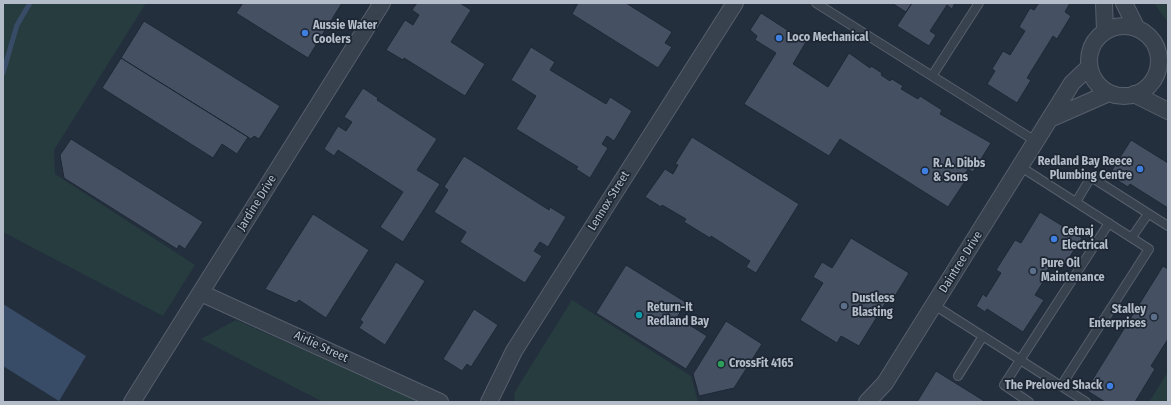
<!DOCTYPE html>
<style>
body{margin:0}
#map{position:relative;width:1171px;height:405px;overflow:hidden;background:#242f3e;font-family:"Fira Sans Condensed",sans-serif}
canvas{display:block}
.frame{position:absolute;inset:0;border:4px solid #b4bcc9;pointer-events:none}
</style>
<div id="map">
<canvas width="1171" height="405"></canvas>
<div class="frame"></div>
</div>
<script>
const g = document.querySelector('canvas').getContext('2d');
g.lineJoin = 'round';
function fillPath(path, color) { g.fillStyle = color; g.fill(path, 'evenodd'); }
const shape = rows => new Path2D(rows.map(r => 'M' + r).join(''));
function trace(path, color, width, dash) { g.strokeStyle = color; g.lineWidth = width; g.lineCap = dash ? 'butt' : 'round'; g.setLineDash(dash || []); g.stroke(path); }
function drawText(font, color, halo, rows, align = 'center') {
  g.font = font + ' "Fira Sans Condensed",sans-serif'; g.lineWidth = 3.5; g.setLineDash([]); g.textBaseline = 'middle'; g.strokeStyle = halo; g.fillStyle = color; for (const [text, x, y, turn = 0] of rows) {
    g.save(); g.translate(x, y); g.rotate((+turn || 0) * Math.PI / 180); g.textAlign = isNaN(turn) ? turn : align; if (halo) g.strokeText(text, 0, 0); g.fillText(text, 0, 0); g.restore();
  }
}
fillPath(shape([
 [3,3,146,3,54,150,55,174,195,265,163,316,3,232],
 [1155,3,1168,3,1168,22,1156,6],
 [572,300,691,376,698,402,515,402,514,394,519,385],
 [236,320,421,402,323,402,201,339],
 [1168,372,1168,402,1149,402]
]), '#263c3f');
fillPath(shape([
 [3,304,86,356,59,401,3,366]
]), '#394c67');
trace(shape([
 [3,73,17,25,30,3]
]), '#394c67', 5);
const building = shape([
 [243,3,342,3,308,58,236,13,243,3],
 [417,3,460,3,471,10,451,42,485,64,465,96,404,58,403,60,386,50,405,20,413,25,419,15,412,10,417,3],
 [578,3,626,3,672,32,665,43,672,47,658,68,572,14,578,3],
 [892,3,912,3,906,12,892,3],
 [912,3,955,3,952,9,947,5,930,31,936,35,929,46,897,26,912,3],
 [1039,3,1070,3,1065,12,1071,16,1057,39,1053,36,1027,78,1031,80,1017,103,987,84,995,71,992,69,1003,51,1010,55,1025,31,1019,27,1030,8,1034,10,1039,3],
 [761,13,806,42,793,64,828,87,849,53,870,68,871,66,882,73,881,75,890,81,892,79,903,86,901,89,918,99,920,96,942,110,940,114,991,143,973,172,968,169,962,178,966,180,948,207,840,139,829,156,744,104,776,53,755,40,757,36,750,30,761,13],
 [144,21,280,106,259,139,254,136,251,139,121,58,144,21],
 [531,47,555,62,550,70,606,104,610,97,632,111,614,141,607,136,602,144,608,148,590,178,576,169,578,167,516,129,536,96,511,80,531,47],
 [121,58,248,137,237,154,222,144,213,158,102,88,121,58],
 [363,88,378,98,377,100,437,139,417,170,440,184,403,242,380,227,403,192,338,150,334,156,324,149,338,126,346,131,352,122,344,117,363,88],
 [692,137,799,204,756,273,746,267,750,261,711,236,710,238,684,222,686,219,662,205,661,207,645,197,665,169,673,174,678,165,675,164,692,137],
 [71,139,203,222,185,249,179,245,177,249,64,178,60,155,71,139],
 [1131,140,1168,163,1168,208,1130,184,1128,187,1109,175,1131,140],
 [464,156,549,210,550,207,566,217,548,247,540,242,534,251,542,256,525,283,460,242,466,232,434,212,448,190,444,187,464,156],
 [1040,212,1082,238,1062,269,1052,263,1043,277,1045,279,1035,295,1044,300,1023,332,987,309,985,312,976,306,983,294,986,297,1001,273,996,270,1015,240,1021,243,1040,212],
 [313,214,369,250,326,318,299,300,296,303,265,289,313,214],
 [851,238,909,273,892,301,888,299,859,346,841,336,837,343,800,320,823,283,813,277,822,262,832,268,851,238],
 [396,262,425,281,385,345,359,328,363,322,360,320,396,262],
 [626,265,687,303,677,317,707,336,686,369,596,313,626,265],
 [1163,266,1168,269,1168,339,1151,366,1155,369,1135,402,1105,402,1086,390,1163,266],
 [474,309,498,325,471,367,467,364,462,371,443,359,474,309],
 [726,321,762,344,734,388,699,396,693,374,726,321],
 [936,371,986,402,917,402,936,371]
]);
fillPath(building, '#455162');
trace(building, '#1f2835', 1);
const lane = shape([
 [816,3,1037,142],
 [932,76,979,3],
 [1076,202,1091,177,1168,226],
 [1132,237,1148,214],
 [934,305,1061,386,1149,249,1021,167],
 [958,376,983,336],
 [1061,386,1086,402],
 [1029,402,1004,385,1109,223]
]);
const street = shape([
 [1104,3,1105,31],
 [1124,3,1136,27],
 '1089 61a35 35 0 1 1 70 0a35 35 0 1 1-70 0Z',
 [1134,94,1168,111],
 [1052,118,1109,93],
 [201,293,440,402],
 [132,402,382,3],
 [489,402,514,351,735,3],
 [867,402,885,383,1072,83,1089,67]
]);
trace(lane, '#565f6c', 10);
trace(street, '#565f6c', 18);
trace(lane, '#38414e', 8);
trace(street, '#38414e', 16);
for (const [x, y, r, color] of [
 [305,33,4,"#3f7fe0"],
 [779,38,4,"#3f7fe0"],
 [1140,169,4,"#3f7fe0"],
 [925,171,4,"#3f7fe0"],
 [1054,239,4,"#3f7fe0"],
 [1033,271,4,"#5c6f8a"],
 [844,306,4,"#5c6f8a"],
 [639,315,4,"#0f9aa8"],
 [1154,317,4,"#5c6f8a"],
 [721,364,4,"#2e9e5b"],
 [1110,386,4,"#3f7fe0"]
]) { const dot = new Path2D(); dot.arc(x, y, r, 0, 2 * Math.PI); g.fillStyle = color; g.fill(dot); trace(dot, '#1d2633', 1.5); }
drawText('bold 12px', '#b4bcc9', '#1d2633', [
 ["Aussie Water",313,26],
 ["Coolers",313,40],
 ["Loco Mechanical",787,38],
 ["Redland Bay Reece",1132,162,"right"],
 ["Plumbing Centre",1132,176,"right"],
 ["R. A. Dibbs",933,164],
 ["& Sons",933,178],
 ["Cetnaj",1062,232],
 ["Electrical",1062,246],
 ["Pure Oil",1041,264],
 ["Maintenance",1041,278],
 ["Dustless",852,299],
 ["Blasting",852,313],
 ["Return-It",647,308],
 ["Redland Bay",647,322],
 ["Stalley",1146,310,"right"],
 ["Enterprises",1146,324,"right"],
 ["CrossFit 4165",729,364],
 ["The Preloved Shack",1102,386,"right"]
], 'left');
drawText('12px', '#b4bcc9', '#1d2633', [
 ["Lennox Street",609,201,-58],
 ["Jardine Drive",257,203,-58],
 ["Daintree Drive",961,262,-58],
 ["Airlie Street",321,347,25]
]);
</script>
